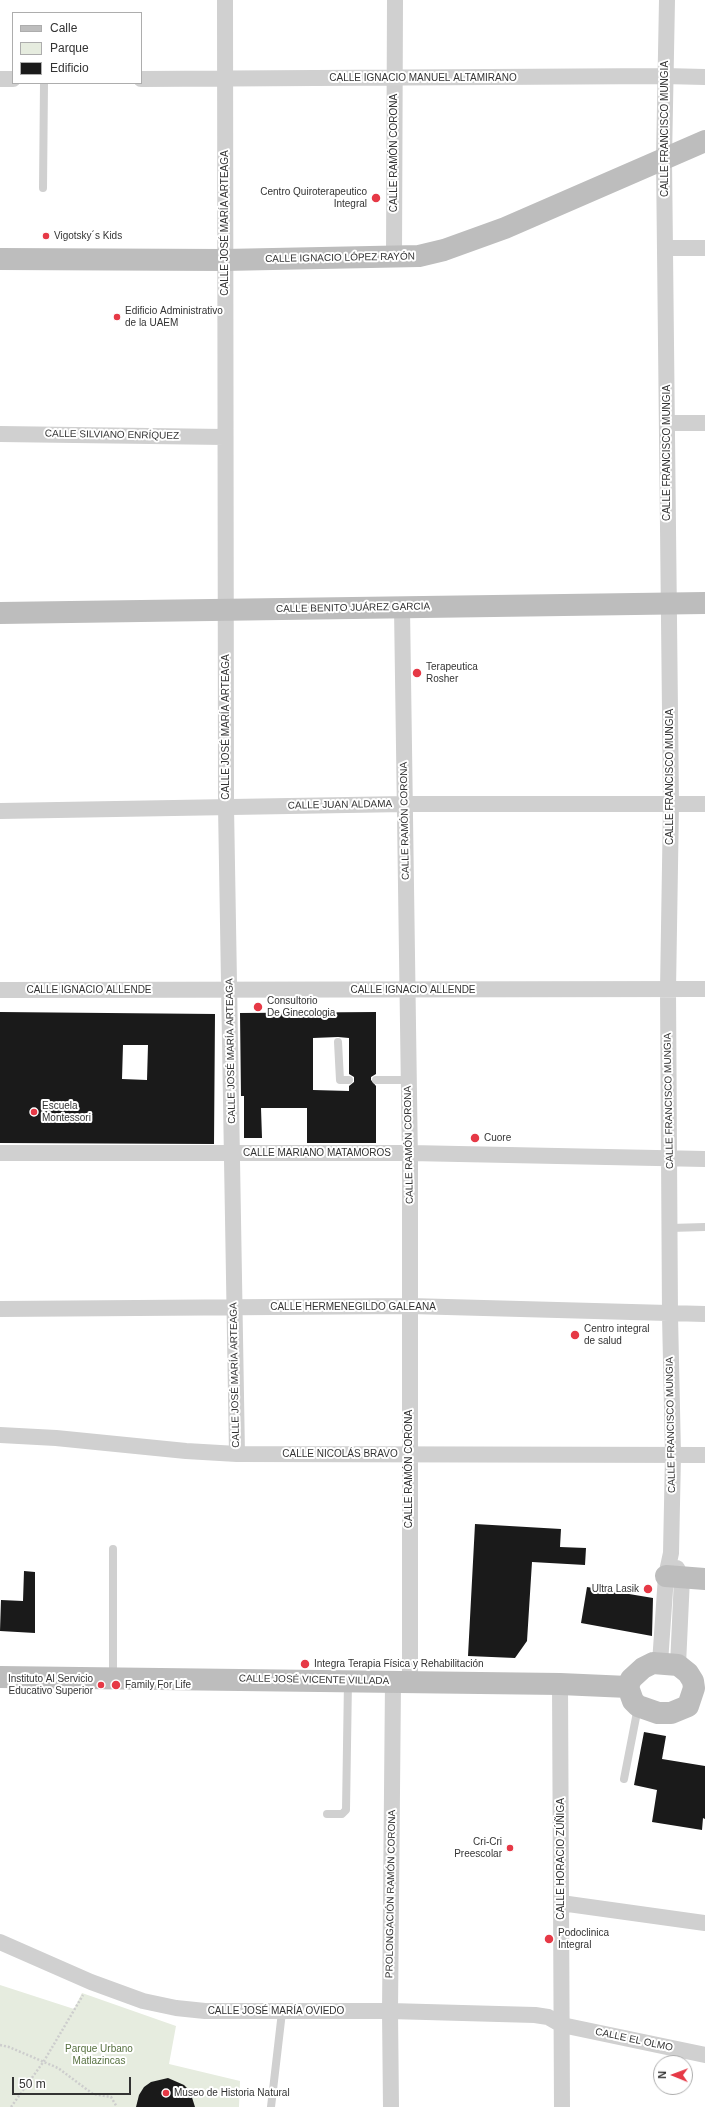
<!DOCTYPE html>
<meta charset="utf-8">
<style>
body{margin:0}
#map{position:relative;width:705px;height:2107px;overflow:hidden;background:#fff;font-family:Arial,sans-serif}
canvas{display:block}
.legend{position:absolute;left:12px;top:12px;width:130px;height:72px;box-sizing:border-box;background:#fff;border:1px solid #adadad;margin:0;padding:5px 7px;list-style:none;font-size:12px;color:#333}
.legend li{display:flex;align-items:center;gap:8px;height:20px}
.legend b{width:20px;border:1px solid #adadad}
.north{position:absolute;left:653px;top:2055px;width:40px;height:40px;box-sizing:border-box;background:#fff;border:1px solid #adadad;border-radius:50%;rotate:271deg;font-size:11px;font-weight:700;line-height:16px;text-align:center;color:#333}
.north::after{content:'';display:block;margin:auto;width:14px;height:18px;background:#e63946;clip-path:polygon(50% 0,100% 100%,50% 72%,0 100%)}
.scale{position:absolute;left:12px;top:2077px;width:119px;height:18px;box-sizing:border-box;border:2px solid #333;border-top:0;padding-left:5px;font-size:12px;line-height:14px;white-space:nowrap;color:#333;-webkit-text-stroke:3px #fff;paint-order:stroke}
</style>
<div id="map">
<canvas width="705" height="2107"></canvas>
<ul class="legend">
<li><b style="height:5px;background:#bdbdbd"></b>Calle</li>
<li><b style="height:11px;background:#e6ecdf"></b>Parque</li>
<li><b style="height:11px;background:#1a1a1a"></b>Edificio</li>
</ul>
<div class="north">N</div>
<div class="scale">50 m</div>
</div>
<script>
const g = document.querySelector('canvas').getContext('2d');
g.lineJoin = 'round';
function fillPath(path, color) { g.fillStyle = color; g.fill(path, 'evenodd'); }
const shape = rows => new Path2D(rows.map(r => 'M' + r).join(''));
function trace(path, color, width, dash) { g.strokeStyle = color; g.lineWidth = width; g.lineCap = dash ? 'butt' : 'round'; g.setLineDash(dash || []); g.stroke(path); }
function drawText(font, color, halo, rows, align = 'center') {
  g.font = font + ' Arial,sans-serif'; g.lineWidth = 4; g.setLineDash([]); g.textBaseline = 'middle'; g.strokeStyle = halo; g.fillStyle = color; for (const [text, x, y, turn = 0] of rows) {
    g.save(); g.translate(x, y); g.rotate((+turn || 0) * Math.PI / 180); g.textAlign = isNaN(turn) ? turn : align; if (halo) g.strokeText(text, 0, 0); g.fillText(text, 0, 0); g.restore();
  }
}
fillPath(shape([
 [0,1985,74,2009,82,1993,176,2026,169,2064,240,2081,239,2107,0,2107]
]), '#e6ecdf');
fillPath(shape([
 [0,1012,215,1014,214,1144,0,1143],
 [123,1045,148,1045,147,1080,122,1079],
 [376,1012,376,1074,371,1077,371,1080,376,1086,376,1143,307,1143,307,1108,261,1108,262,1138,244,1138,244,1096,241,1096,240,1013],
 [338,1037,349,1038,349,1074,354,1077,354,1082,349,1086,349,1091,313,1090,313,1038],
 [475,1524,561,1529,560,1547,586,1548,585,1565,532,1562,527,1641,515,1658,468,1656],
 [24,1571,35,1572,35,1633,0,1631,1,1600,23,1601],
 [587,1587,653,1598,652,1636,581,1623],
 [644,1732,666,1736,662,1759,705,1766,705,1819,703,1818,702,1830,652,1822,657,1790,634,1785],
 [168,2078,184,2085,190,2091,195,2107,136,2107,139,2095,144,2087,151,2082]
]), '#1a1a1a');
trace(shape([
 [0,2045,9,2047,58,2068,93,2094,111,2097,117,2107],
 [11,2107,44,2061,83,1995]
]), '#cdcdcd', 2.5, [2, 2]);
trace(shape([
 [43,188,44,83],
 [338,1042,340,1080,349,1080],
 [376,1080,409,1080],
 [670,1228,705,1227],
 [113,1549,113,1678],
 [624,1779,638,1707],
 [327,1814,342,1814,346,1810,348,1681],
 [271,2107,282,2012]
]), '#d0d0d0', 8);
trace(shape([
 [225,0,226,806,237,1454],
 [0,79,13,79],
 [141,79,664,76,705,77],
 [666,248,705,248],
 [394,258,395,0],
 [667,423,705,423],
 [0,434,225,437],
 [402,608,410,1163,410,1683],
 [0,811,405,804,705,804],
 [0,990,705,989],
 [0,1153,410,1153,705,1159],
 [0,1309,410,1306,705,1314],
 [0,1435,56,1438,186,1451,237,1454,705,1455],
 [677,1568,682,1578,678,1665],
 [660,1663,666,1576,671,1553,673,1455,670,1315,668,990,671,804,664,159,667,0],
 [560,1684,562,2107],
 [561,1903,705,1923],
 [0,1942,91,1982,143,2001,176,2008,205,2011,390,2011,535,2015,548,2017,562,2025,705,2055],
 [391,2107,390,2011,393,1682]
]), '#d0d0d0', 16);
trace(shape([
 [0,259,224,260,419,256,444,250,505,228,705,141],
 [0,613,705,603],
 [666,1576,705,1579],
 [653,1663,678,1665,688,1673,693,1681,694,1688,688,1706,671,1713,658,1713,638,1706,633,1701,628,1687,631,1679,643,1668,653,1663],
 [0,1677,560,1684,628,1687]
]), '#bdbdbd', 22);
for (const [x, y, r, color] of [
 [376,198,5,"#e63946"],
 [46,236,4,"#e63946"],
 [117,317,4,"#e63946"],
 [417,673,5,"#e63946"],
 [258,1007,5,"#e63946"],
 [34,1112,4,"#e63946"],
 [475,1138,5,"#e63946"],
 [575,1335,5,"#e63946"],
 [648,1589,5,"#e63946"],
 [305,1664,5,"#e63946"],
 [101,1685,4,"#e63946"],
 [116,1685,5,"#e63946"],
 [510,1848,4,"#e63946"],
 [549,1939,5,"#e63946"],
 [166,2093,4,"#e63946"]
]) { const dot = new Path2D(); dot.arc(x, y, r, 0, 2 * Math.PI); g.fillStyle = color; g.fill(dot); trace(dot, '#fff', 1.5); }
drawText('10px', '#333', '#fff', [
 ["CALLE IGNACIO MANUEL ALTAMIRANO",423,78],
 ["CALLE FRANCISCO MUNGIA",665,129,-90],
 ["CALLE RAMÓN CORONA",394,153,-90],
 ["CALLE JOSÉ MARÍA ARTEAGA",225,223,-90],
 ["CALLE IGNACIO LÓPEZ RAYÓN",340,258,-1],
 ["CALLE SILVIANO ENRÍQUEZ",112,435,1],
 ["CALLE FRANCISCO MUNGIA",667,453,-90],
 ["CALLE BENITO JUÁREZ GARCIA",353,608,-1],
 ["CALLE JOSÉ MARÍA ARTEAGA",226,727,-90],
 ["CALLE FRANCISCO MUNGIA",670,777,-90],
 ["CALLE JUAN ALDAMA",340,805,-1],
 ["CALLE RAMÓN CORONA",405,821,-91],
 ["CALLE IGNACIO ALLENDE",89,990],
 ["CALLE IGNACIO ALLENDE",413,990],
 ["CALLE JOSÉ MARÍA ARTEAGA",231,1051,-91],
 ["CALLE FRANCISCO MUNGIA",669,1101,-91],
 ["CALLE RAMÓN CORONA",409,1145,-91],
 ["CALLE MARIANO MATAMOROS",317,1153],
 ["CALLE HERMENEGILDO GALEANA",353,1307],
 ["CALLE JOSÉ MARÍA ARTEAGA",235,1375,-91],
 ["CALLE FRANCISCO MUNGIA",671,1425,-91],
 ["CALLE NICOLÁS BRAVO",340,1454],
 ["CALLE RAMÓN CORONA",409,1469,-90],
 ["CALLE JOSÉ VICENTE VILLADA",314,1680,1],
 ["CALLE HORACIO ZÚÑIGA",561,1859,-90],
 ["PROLONGACIÓN RAMÓN CORONA",391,1894,-89],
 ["CALLE JOSÉ MARÍA OVIEDO",276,2011],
 ["CALLE EL OLMO",634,2040,12]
]);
drawText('10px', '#333', '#fff', [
 ["Centro Quiroterapeutico",367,192,"right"],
 ["Integral",367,204,"right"],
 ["Vigotsky´s Kids",54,236],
 ["Edificio Administrativo",125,311],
 ["de la UAEM",125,323],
 ["Terapeutica",426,667],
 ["Rosher",426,679],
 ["Consultorio",267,1001],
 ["De Ginecologia",267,1013],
 ["Escuela",42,1106],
 ["Montessori",42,1118],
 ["Cuore",484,1138],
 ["Centro integral",584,1329],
 ["de salud",584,1341],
 ["Ultra Lasik",639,1589,"right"],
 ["Integra Terapia Física y Rehabilitación",314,1664],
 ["Instituto Al Servicio",93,1679,"right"],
 ["Educativo Superior",93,1691,"right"],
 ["Family For Life",125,1685],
 ["Cri-Cri",502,1842,"right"],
 ["Preescolar",502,1854,"right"],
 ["Podoclinica",558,1933],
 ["Integral",558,1945],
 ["Museo de Historia Natural",174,2093]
], 'left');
drawText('10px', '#56703f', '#fff', [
 ["Parque Urbano",99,2049],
 ["Matlazincas",99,2061]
]);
</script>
